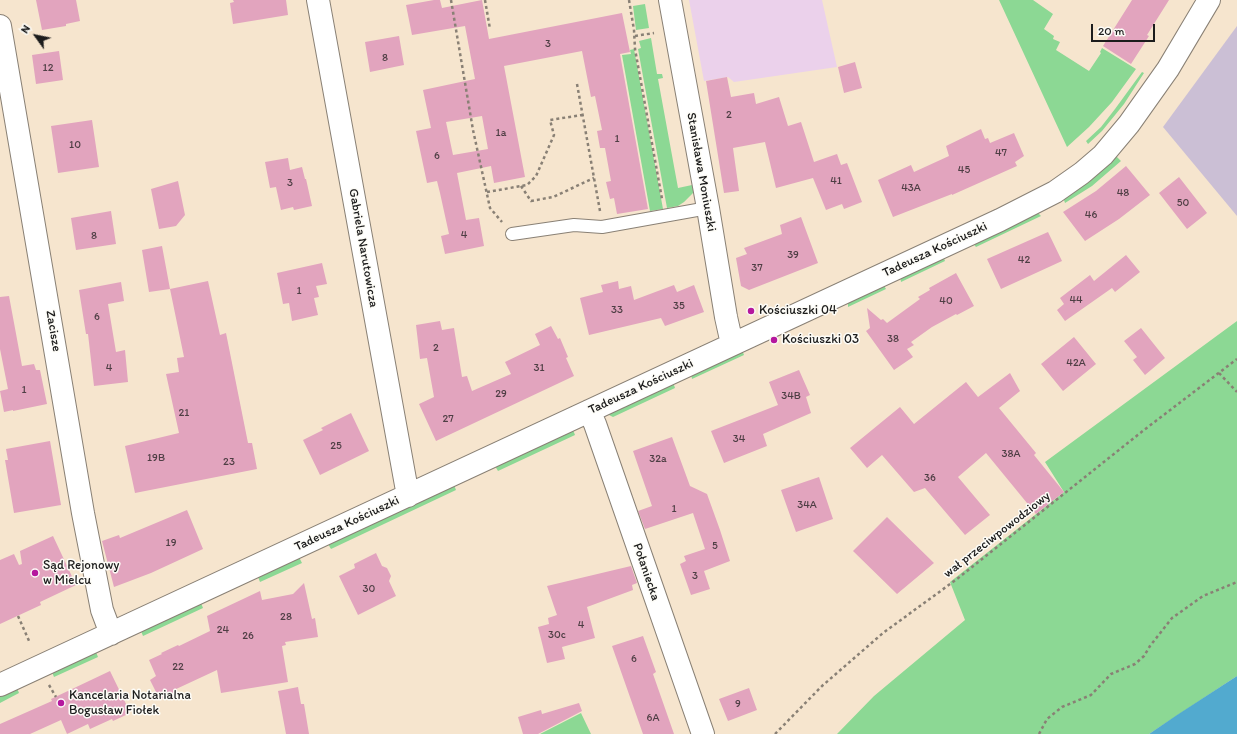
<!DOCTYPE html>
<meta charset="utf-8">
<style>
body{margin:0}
#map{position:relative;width:1237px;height:734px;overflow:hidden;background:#f6e5ce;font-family:Itim,sans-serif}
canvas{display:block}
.north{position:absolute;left:16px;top:16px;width:40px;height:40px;-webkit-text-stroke:3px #fdfcf7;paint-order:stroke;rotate:303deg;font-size:11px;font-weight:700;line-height:16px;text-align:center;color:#1c1c1c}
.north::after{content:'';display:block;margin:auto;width:14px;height:18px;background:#1c1c1c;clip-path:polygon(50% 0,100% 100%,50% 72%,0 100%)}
.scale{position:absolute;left:1091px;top:24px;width:64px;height:18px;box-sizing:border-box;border:2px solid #1c1c1c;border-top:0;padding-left:5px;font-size:12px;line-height:14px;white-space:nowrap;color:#1c1c1c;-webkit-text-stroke:3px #fdfcf7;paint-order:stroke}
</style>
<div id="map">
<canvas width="1237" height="734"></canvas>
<div class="north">N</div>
<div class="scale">20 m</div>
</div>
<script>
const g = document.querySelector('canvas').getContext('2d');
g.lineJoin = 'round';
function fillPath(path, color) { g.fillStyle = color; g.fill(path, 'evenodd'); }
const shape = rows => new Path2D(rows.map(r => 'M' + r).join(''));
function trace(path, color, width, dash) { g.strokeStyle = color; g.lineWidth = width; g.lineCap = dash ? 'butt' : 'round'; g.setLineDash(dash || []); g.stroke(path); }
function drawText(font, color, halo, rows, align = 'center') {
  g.font = font + ' Itim,sans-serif'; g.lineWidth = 3; g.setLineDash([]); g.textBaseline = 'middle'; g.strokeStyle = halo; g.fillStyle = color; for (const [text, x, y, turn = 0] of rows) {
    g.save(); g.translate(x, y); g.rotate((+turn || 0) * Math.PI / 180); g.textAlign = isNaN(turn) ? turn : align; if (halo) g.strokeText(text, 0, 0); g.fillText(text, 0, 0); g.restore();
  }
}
fillPath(shape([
 [689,0,822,0,837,67,734,82,728,77,704,81]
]), '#ebd1eb');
fillPath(shape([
 [1237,26,1237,216,1163,127]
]), '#cbbfd5');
fillPath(shape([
 [999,0,1033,0,1053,14,1044,29,1054,36,1053,39,1060,42,1056,50,1089,71,1101,53,1100,52,1102,48,1136,69,1112,102,1089,127,1067,147],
 [645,4,649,28,636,30,633,6],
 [651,38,657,74,662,74,663,78,658,79,678,188,692,185,693,189,693,193,684,202,678,206,667,208,638,49,641,48,639,41],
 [634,49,663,209,650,211,622,55,631,54,630,50],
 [1142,72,1144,73,1124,104,1102,131,1088,144,1086,141,1101,127,1115,109],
 [1116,156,1121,161,1092,186,1065,203,1063,197],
 [1037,212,1041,216,976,247,972,242],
 [943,256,945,261,901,282,900,276],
 [883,284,886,289,848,307,848,301],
 [1237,321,1237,676,1149,734,837,734,874,696,965,620,950,582,1064,492,1045,462],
 [742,350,744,355,692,379,691,374],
 [671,383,674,385,675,388,613,417,607,414],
 [573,430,575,435,498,471,495,466],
 [454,485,456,490,331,549,328,544],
 [299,557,302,563,260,582,258,577],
 [201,603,203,608,143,636,141,631],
 [96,652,98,657,54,677,52,672],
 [17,688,19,693,0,703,0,696],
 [581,713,591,734,540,734]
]), '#8cd894');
fillPath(shape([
 [1237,676,1237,734,1149,734,1177,715]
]), '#52aacf');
fillPath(shape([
 [36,0,76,0,80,21,66,24,66,26,42,30],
 [233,0,286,0,288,15,233,24,230,3,234,2],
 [434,0,440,0,442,8,482,0,489,39,622,13,630,52,620,54,648,209,617,214,614,198,610,199,606,182,611,181,605,148,600,148,597,131,602,130,595,96,591,97,582,51,504,66,525,177,494,183,491,166,457,173,466,220,479,218,484,246,445,254,441,236,449,234,440,193,437,181,427,183,416,131,431,128,423,90,475,79,465,26,412,35,406,5],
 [482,116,488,149,453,155,446,122],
 [1132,0,1169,0,1147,35,1149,36,1131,64,1103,46],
 [399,36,404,65,370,72,365,42],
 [59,51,63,80,36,84,32,55],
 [855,62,862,88,844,93,838,67],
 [727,77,731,97,754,93,756,104,779,97,788,126,801,122,814,162,837,154,841,165,847,163,862,202,844,209,842,204,826,210,813,178,776,188,765,142,733,148,739,191,724,193,706,81],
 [92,120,99,167,58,173,51,126],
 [981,129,985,139,988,138,990,143,1014,133,1024,156,1015,162,1017,166,952,195,952,194,893,217,878,180,911,165,914,172,949,156,946,146],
 [288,158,290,170,302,167,305,179,306,179,312,206,294,210,293,207,281,210,276,187,270,188,265,162],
 [1126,166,1150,195,1119,219,1085,241,1063,212,1096,191],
 [1179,177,1207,213,1187,229,1159,193],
 [178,181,185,215,176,226,159,229,151,189],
 [111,211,116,244,76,250,71,218],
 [801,217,818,263,749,290,741,286,736,258,747,254,744,248,782,234,780,225],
 [1048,232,1062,261,1001,289,987,259],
 [162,246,170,289,149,292,142,250],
 [1126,255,1140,272,1115,292,1112,288,1065,321,1057,310,1064,304,1060,298,1090,275,1094,281],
 [322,263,327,284,316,286,319,297,314,298,318,315,292,321,289,303,283,304,277,273],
 [956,273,974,306,957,315,956,314,932,327,911,342,914,345,907,349,913,357,894,370,866,331,870,328,867,308,881,320,883,319,887,323,920,299,918,297,930,290,929,288],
 [208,281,220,335,226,333,248,443,252,443,257,469,135,493,125,446,179,433,166,374,179,372,177,358,184,357,170,289],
 [618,281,619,289,631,286,634,300,674,285,677,292,694,285,704,312,665,326,661,318,589,335,580,298,603,292,601,285],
 [121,282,124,301,108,304,116,352,125,350,128,382,94,386,88,334,86,334,79,290],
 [9,296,22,366,34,364,36,370,40,370,47,404,13,411,13,410,4,412,0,391,8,389,0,349,0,297],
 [440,321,442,330,454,328,462,377,467,376,472,391,511,374,505,362,540,345,535,334,551,326,558,339,560,338,568,357,566,358,574,376,436,441,419,404,434,397,427,358,420,359,416,325],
 [1141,328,1165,358,1145,375,1133,360,1137,357,1124,341],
 [1074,337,1096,364,1063,391,1041,364],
 [799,370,810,395,806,397,811,413,763,434,767,446,724,463,711,431,778,405,769,382],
 [1010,373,1020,391,999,408,1036,453,1034,455,1064,492,1036,514,986,453,958,477,990,515,965,535,925,488,914,492,882,455,867,468,850,448,900,407,914,424,966,382,978,397],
 [351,413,369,451,320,475,303,440,323,430,321,428],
 [672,437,690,486,707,494,720,530,730,561,704,571,710,589,691,595,680,564,686,561,684,556,705,549,693,513,645,529,638,511,652,506,633,451],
 [50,441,61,505,14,513,5,460,8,460,6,449],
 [819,477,833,519,796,532,781,490],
 [187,510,203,549,151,573,114,587,102,541,119,535,120,538],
 [887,517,934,563,897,594,853,551],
 [53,536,76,585,40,602,41,605,0,624,0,560,14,554,19,565,22,564,20,551],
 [376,553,382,566,387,568,391,576,389,581,396,596,358,615,339,576,355,568,354,564],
 [631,566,637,583,632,585,633,590,587,607,595,638,562,647,565,659,547,663,538,627,549,624,548,618,557,615,547,586],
 [304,583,312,619,315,618,318,637,285,642,286,645,282,646,288,682,221,693,217,670,174,690,175,692,160,700,150,680,156,676,149,660,162,654,161,653,178,645,179,646,210,631,207,616,260,591,262,600,293,594],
 [643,636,656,672,653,674,674,734,643,734,612,646],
 [110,671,127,706,125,707,128,714,113,721,112,719,90,729,88,724,67,734,61,720,30,734,0,734,0,724,52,701,51,699],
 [298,687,301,704,304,704,309,734,286,734,278,691],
 [749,688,757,710,728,721,719,699],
 [579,703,582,711,538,734,523,734,518,717,541,710,542,714]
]), '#e2a4be');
const service = shape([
 [512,234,574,225,602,227,708,208]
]);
const minor = shape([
 [318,0,408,496],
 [670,0,708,208,726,317,732,344],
 [0,26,83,513,102,610,111,634],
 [589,411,595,424,703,734],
 [0,685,1000,220,1055,192,1082,173,1103,155,1129,124,1168,69,1209,0]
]);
trace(service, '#898075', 14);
trace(minor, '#898075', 24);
trace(shape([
 [451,0,473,130,490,208,502,222],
 [485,0,490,29],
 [629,0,634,30,635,49,662,199],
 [635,36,654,33],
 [577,84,600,211],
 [521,186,531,201,553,197,594,178],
 [487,192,527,185,536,176,554,135,550,120,582,115],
 [1219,373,1237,392],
 [18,616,30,643],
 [49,685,56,697],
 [775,734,822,686,883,633,957,579,1144,430,1237,359],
 [1039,734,1047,719,1062,707,1091,695,1111,674,1135,664,1144,656,1150,646,1172,618,1203,596,1237,582]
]), '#898075', 2.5, [3, 3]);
trace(service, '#fff', 12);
trace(minor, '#fff', 22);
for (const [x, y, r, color] of [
 [751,311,4,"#b5179e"],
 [774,340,4,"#b5179e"],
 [35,573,4,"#b5179e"],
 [61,703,4,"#b5179e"]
]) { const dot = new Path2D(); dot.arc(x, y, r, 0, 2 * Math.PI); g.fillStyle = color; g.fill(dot); trace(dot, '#fdfcf7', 1.5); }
drawText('11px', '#4e3e44', null, [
 ["3",548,44],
 ["8",385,58],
 ["12",48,68],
 ["2",729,115],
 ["1a",501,133],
 ["1",617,139],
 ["10",75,145],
 ["47",1001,153],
 ["6",437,156],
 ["45",964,170],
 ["41",836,181],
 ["3",290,183],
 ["43A",911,188],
 ["48",1123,193],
 ["50",1183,203],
 ["46",1091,215],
 ["4",464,235],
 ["8",94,236],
 ["39",793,255],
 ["42",1024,260],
 ["37",757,268],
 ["1",299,291],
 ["44",1076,300],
 ["40",946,301],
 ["35",679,306],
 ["33",617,310],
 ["6",97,317],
 ["38",893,339],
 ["2",436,348],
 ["42A",1076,363],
 ["4",109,368],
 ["31",539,368],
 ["1",24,390],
 ["29",501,394],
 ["34B",791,396],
 ["21",184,413],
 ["27",448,419],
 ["34",739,439],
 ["25",336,446],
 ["38A",1011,454],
 ["19B",156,458],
 ["32a",658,459],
 ["23",229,462],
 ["36",930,478],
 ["34A",807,505],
 ["1",674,509],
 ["19",171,543],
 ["5",715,546],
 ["3",695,576],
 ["30",369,589],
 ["28",286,617],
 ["4",581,625],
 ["24",223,630],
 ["30c",557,635],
 ["26",248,636],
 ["6",634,659],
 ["22",178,667],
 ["9",738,704],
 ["6A",653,718]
]);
drawText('13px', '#1c1c1c', '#fdfcf7', [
 ["Stanisława Moniuszki",701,172,80],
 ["Gabriela Narutowicza",363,248,80],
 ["Tadeusza Kościuszki",935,250,-25],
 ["Zacisze",53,331,80],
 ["Tadeusza Kościuszki",641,387,-25],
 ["Tadeusza Kościuszki",347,524,-25],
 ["wał przeciwpowodziowy",997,535,-38],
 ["Połaniecka",646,572,71]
]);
drawText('13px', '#1c1c1c', '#fdfcf7', [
 ["Kościuszki 04",759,311],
 ["Kościuszki 03",782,340],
 ["Sąd Rejonowy",43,566],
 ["w Mielcu",43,581],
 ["Kancelaria Notarialna",69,696],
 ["Bogusław Fiołek",69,711]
], 'left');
</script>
